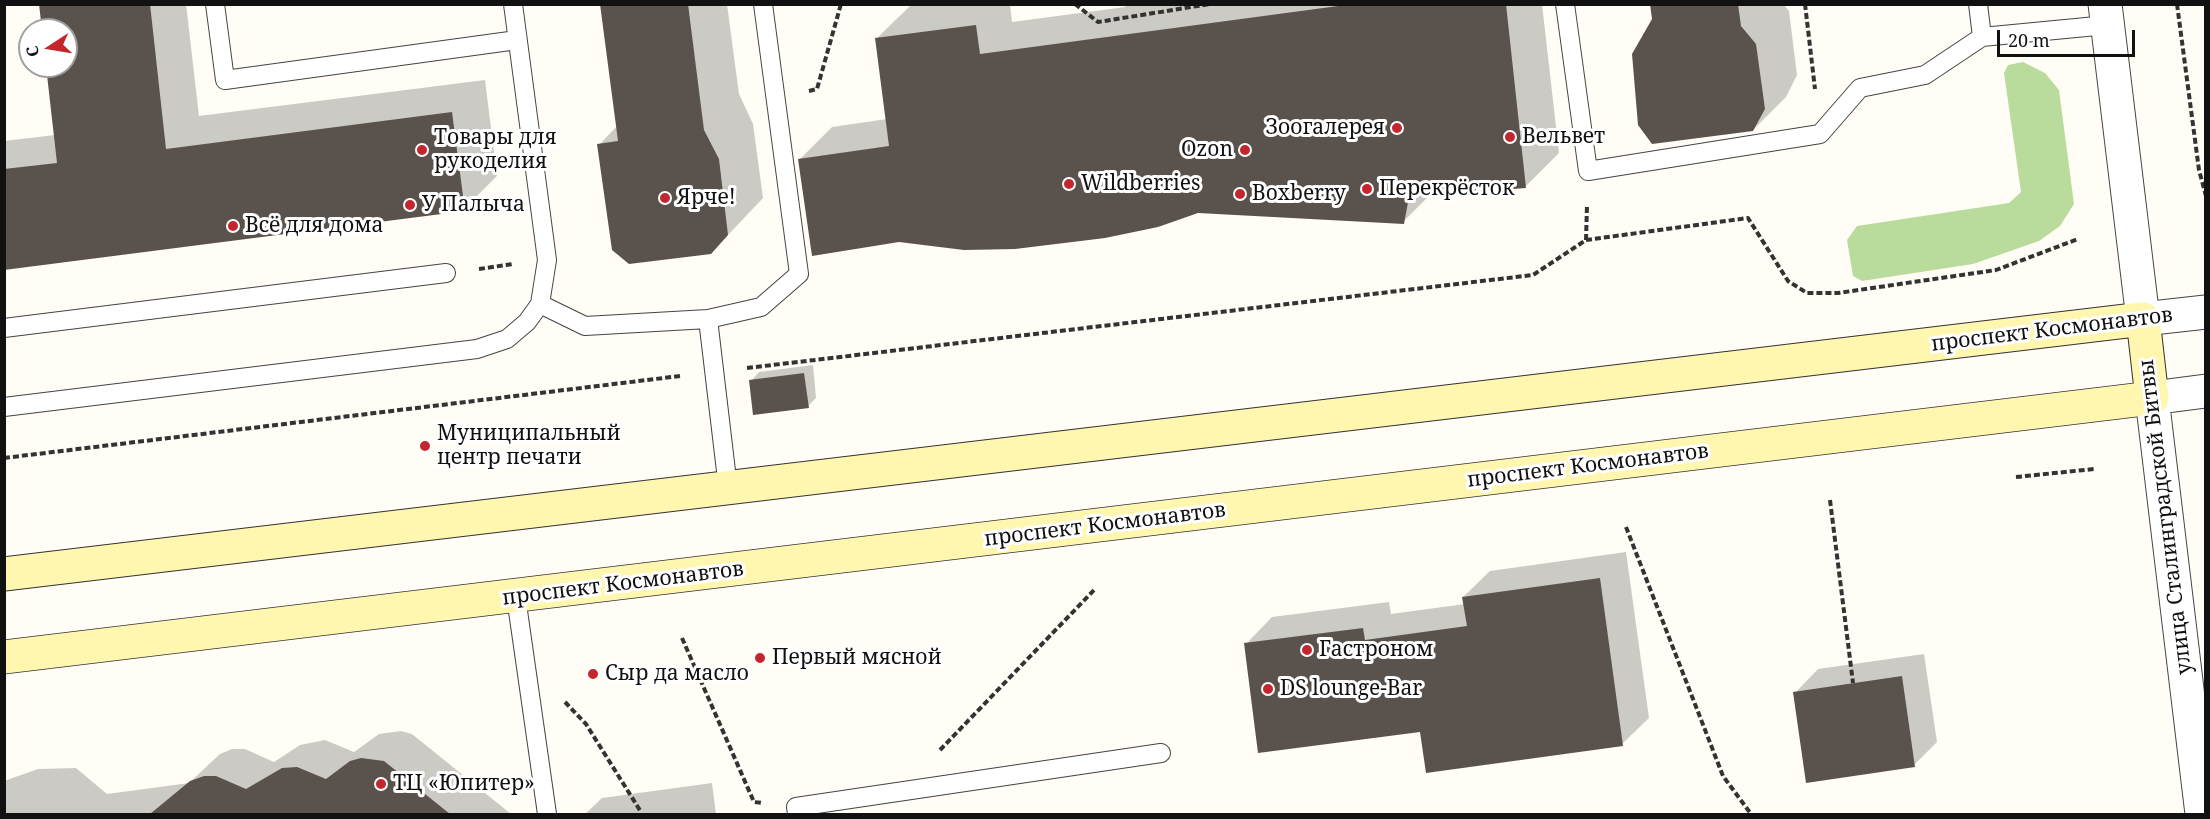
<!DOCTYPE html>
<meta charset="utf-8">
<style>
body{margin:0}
#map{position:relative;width:2210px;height:819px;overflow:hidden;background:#fffdf5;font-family:"Noto Serif",serif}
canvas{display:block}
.frame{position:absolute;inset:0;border:6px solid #111;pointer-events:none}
.north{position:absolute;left:18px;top:18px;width:60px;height:60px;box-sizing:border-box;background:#fff;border:2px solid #a0a0a0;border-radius:50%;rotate:258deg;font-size:16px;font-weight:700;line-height:24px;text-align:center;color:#111}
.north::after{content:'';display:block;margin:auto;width:21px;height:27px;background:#c4262e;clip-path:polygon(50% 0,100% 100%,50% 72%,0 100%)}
.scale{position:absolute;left:1997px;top:30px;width:138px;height:27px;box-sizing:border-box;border:3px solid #111;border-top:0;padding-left:8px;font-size:18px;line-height:21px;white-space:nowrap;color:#111;-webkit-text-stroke:4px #fff;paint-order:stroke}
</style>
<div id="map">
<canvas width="2210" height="819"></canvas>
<div class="frame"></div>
<div class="north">С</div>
<div class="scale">20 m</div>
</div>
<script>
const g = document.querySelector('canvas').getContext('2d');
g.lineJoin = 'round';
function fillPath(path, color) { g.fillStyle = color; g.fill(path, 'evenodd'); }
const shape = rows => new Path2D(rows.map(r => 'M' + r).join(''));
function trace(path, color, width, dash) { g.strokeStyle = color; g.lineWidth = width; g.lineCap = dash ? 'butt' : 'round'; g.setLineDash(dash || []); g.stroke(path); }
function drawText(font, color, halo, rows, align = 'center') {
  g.font = font + ' "Noto Serif",serif'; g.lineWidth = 6; g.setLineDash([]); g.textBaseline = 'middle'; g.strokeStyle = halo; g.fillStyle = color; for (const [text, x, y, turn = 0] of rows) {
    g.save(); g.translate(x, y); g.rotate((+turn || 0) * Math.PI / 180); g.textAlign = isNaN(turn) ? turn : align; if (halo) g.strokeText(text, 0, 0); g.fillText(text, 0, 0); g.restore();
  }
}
fillPath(shape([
 [2023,62,2045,73,2059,90,2074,204,2060,226,2039,241,1973,264,1862,281,1853,276,1847,240,1857,226,2009,203,2021,192,2004,73,2008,65]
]), '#b9dc9c');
fillPath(shape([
 [40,4,186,4,199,116,485,80,497,176,464,209,4,268,4,141,55,135,47,66,66,66,66,30,43,30],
 [601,4,727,4,739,94,753,124,763,198,711,253,599,145,617,126],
 [1010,4,1012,22,1125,7,1124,4,1542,4,1559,153,1526,186,1432,193,1403,222,799,160,832,127,887,119,877,38,910,6],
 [1652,4,1783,4,1789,11,1797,75,1786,97,1753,130,1654,19],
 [813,365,816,398,808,406,751,381,759,372],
 [1626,552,1649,718,1622,744,1422,730,1246,644,1272,617,1389,602,1391,614,1465,604,1463,597,1490,571],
 [1924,654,1937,742,1914,765,1795,693,1818,669],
 [401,731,412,734,511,814,4,814,4,781,38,769,76,768,107,794,189,783,220,754,232,749,245,749,274,762,300,745,325,740,354,752,379,734],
 [712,783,716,814,585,814,602,798]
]), '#0003');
fillPath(shape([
 [39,4,150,4,166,149,452,112,465,211,4,270,4,169,57,163,46,66,66,66,66,30,42,30],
 [600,4,688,4,704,130,719,159,728,235,711,254,629,264,612,250,597,144,618,141],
 [1353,4,1506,4,1526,188,1409,197,1404,224,1198,213,1158,227,1105,238,1015,249,964,250,899,242,812,256,798,159,889,146,875,38,976,25,980,54],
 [1650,4,1738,4,1741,26,1756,44,1765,109,1753,131,1652,144,1638,125,1632,54,1652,19],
 [804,373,809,408,753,415,749,380],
 [1600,578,1623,746,1426,773,1420,732,1258,753,1244,643,1363,628,1365,640,1467,626,1462,597],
 [1902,676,1915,767,1806,783,1793,692],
 [361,758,384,761,450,814,150,814,190,781,204,776,216,776,246,789,282,768,297,767,326,779,350,761]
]), '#5a524d');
const lane = shape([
 [215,4,225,80,517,40],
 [1565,4,1588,171,1820,134,1860,88,1925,75,1982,37,2107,25],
 [1978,4,1982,37],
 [540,304,585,326,708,319,761,307,799,274,763,4],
 [708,319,728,488],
 [4,328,446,273],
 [4,407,477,349,507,339,527,322,540,304,547,260,513,4],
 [516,597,547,814],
 [797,814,796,807,1161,753]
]);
const street = shape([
 [2105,4,2143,319,2206,312],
 [2202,814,2152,398,2206,391]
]);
const secondary = shape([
 [4,574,2143,319,2152,398,4,657]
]);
trace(lane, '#444', 20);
trace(street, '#444', 35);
trace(secondary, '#333', 35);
trace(shape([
 [1075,4,1098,22,1210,4],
 [1805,4,1815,89],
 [2177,4,2199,170,2206,196],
 [809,91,817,89,841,4],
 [1586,240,1748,218,1788,281,1807,293,1838,293,1996,270,2078,239],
 [479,269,513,264],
 [747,368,1533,275,1586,240,1587,205],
 [4,458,680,376],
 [2016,477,2094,469],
 [1830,500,1853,683],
 [1626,527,1723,776,1751,814],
 [682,638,754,802,762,803],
 [565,702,586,724,641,812],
 [940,750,1095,589]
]), '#333', 4, [6, 3]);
trace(lane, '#fff', 18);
trace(street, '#fff', 33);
trace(secondary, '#fff6b0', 33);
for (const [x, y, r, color] of [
 [1397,128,6,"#c4262e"],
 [1510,137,6,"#c4262e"],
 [422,150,6,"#c4262e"],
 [1245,150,6,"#c4262e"],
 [1069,184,6,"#c4262e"],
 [1367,189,6,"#c4262e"],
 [1240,194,6,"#c4262e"],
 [665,198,6,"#c4262e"],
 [410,205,6,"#c4262e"],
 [233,226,6,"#c4262e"],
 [425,446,6,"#c4262e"],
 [1307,650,6,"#c4262e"],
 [760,658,6,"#c4262e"],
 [593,674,6,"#c4262e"],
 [1268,689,6,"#c4262e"],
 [381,784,6,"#c4262e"]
]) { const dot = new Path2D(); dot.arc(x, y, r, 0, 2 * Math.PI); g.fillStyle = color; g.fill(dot); trace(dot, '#fff', 2); }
drawText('21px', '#111', '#fff', [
 ["Зоогалерея",1385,128,"right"],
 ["Вельвет",1522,137],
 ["Товары для",434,138],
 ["рукоделия",434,162],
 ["Ozon",1233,150,"right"],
 ["Wildberries",1081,184],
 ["Перекрёсток",1379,189],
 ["Boxberry",1252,194],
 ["Ярче!",677,198],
 ["У Палыча",422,205],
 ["Всё для дома",245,226],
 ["Муниципальный",437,434],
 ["центр печати",437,458],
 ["Гастроном",1319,650],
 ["Первый мясной",772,658],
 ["Сыр да масло",605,674],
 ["DS lounge-Bar",1280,689],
 ["ТЦ «Юпитер»",393,784]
], 'left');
drawText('21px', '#111', '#fff', [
 ["проспект Космонавтов",2052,330,-7],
 ["проспект Космонавтов",1588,466,-7],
 ["улица Сталинградской Битвы",2166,517,-97],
 ["проспект Космонавтов",1105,525,-7],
 ["проспект Космонавтов",623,584,-7]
]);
</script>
